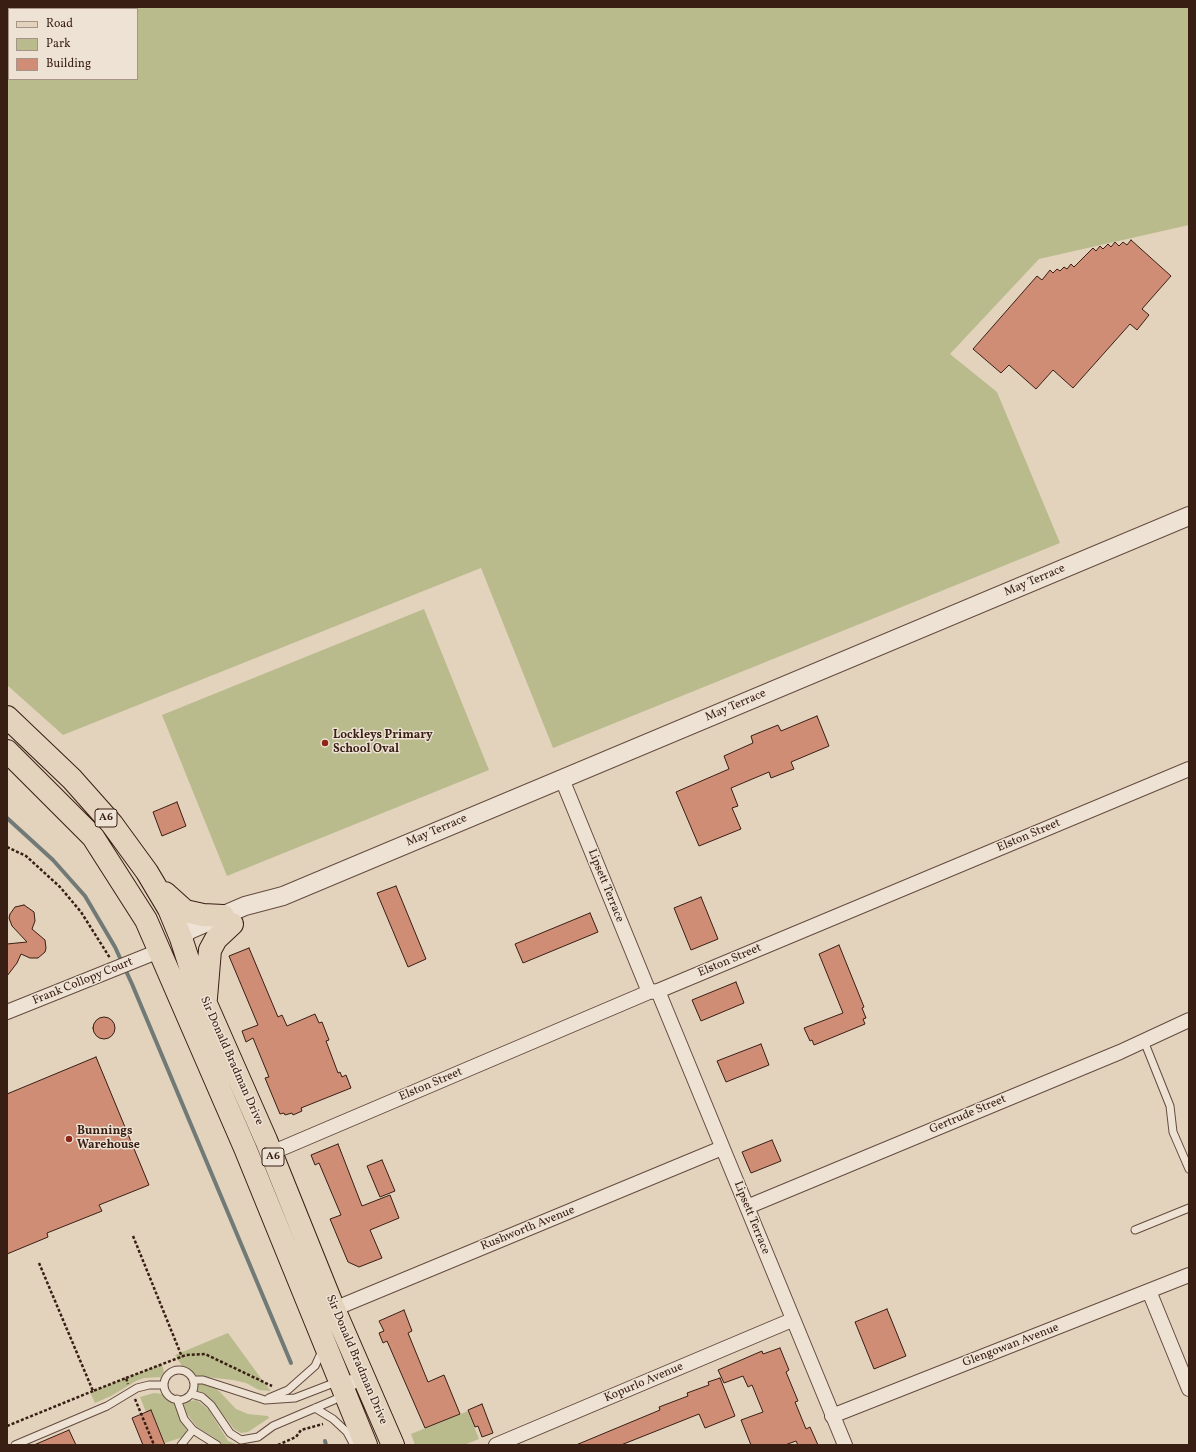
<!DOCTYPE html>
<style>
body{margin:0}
#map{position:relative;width:1196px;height:1452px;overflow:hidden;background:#e3d3bd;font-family:Vollkorn,serif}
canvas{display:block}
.frame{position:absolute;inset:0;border:8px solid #391e14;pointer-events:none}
.legend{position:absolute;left:8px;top:8px;width:130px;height:72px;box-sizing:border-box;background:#ede2d4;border:1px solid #a59487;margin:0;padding:5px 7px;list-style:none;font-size:12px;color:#391e14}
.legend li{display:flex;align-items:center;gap:8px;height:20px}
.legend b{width:20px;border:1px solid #a59487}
</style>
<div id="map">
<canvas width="1196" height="1452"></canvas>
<div class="frame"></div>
<ul class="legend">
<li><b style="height:5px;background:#e3d3bd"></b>Road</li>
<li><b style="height:11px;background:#b9bb8d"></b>Park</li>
<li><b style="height:11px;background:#ce8d74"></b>Building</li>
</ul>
</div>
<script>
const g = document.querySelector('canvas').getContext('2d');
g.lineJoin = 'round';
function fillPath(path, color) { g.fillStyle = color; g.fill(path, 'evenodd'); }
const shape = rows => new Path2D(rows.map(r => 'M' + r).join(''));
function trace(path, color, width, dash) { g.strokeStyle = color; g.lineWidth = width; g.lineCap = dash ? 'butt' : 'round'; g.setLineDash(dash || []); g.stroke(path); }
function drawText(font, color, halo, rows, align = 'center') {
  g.font = font + ' Vollkorn,serif'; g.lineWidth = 3; g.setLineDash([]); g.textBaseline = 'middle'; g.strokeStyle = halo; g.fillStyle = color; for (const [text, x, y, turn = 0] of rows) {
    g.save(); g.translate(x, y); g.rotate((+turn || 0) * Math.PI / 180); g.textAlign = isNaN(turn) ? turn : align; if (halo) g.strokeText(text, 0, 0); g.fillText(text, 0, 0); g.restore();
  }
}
fillPath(shape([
 [7,7,1189,7,1189,225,1039,259,950,354,997,392,1060,543,553,748,481,568,63,735,7,685],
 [9,9,137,9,137,79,9,79],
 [424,609,489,770,227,876,162,715],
 [228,1333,260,1377,271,1391,259,1390,246,1383,233,1380,197,1376,182,1366,175,1355],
 [162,1364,164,1372,161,1377,144,1378,136,1381,111,1396,95,1403,90,1392],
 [200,1382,214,1387,220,1392,236,1409,248,1414,268,1416,269,1418,248,1432,241,1433,234,1429,212,1400,204,1394,196,1391,196,1384],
 [154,1393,163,1394,177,1406,187,1427,186,1433,183,1437,165,1443,151,1410,146,1412,140,1397],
 [197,1400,209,1410,228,1441,238,1445,223,1445,215,1438,197,1427,187,1414,183,1402],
 [468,1411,479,1439,464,1445,415,1445,411,1434]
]), '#b9bb8d');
trace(shape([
 [7,818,53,860,85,896,115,947,132,984,291,1363],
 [325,1441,326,1445]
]), '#717a76', 4);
const building = shape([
 [1131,240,1171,276,1142,309,1149,315,1137,330,1130,324,1073,388,1053,370,1036,389,1009,365,1001,373,973,349,1037,276,1042,280,1050,270,1053,273,1057,269,1060,271,1064,267,1067,269,1071,264,1074,267,1093,248,1096,251,1100,246,1103,249,1108,244,1111,247,1115,242,1119,246,1123,242,1127,245,1131,240],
 [817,716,829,746,791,762,794,769,771,778,769,772,731,788,738,806,732,808,741,829,699,846,676,792,729,769,724,756,753,743,751,736,778,725,781,731,817,716],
 [177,802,186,826,162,836,153,812,177,802],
 [396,886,426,959,408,967,377,893,396,886],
 [701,897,718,939,691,950,674,908,701,897],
 [24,905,34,912,35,921,32,929,45,940,46,948,45,952,38,958,30,958,21,954,17,963,7,976,7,944,27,942,12,926,9,918,10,914,15,907,24,905],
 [590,913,598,932,523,963,515,944,590,913],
 [839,945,864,1007,862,1008,866,1018,863,1019,865,1024,814,1045,812,1040,810,1041,804,1028,843,1013,819,954,839,945],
 [249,948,278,1017,282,1015,287,1026,315,1014,319,1023,322,1022,329,1040,326,1041,338,1073,340,1072,342,1077,346,1075,351,1088,301,1108,302,1111,293,1115,292,1113,285,1115,284,1113,280,1114,265,1078,269,1077,253,1038,246,1042,242,1031,258,1025,229,956,249,948],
 [736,982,744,1003,701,1021,692,1000,736,982],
 '93 1028a11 11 0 1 1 22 0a11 11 0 1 1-22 0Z',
 [761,1044,769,1065,726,1082,717,1061,761,1044],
 [96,1057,149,1185,99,1205,102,1211,47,1233,48,1237,7,1254,7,1094,96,1057],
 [772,1140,781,1161,751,1173,742,1152,772,1140],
 [338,1144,362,1206,390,1195,399,1218,370,1230,382,1258,359,1267,348,1262,330,1219,341,1215,319,1163,315,1165,311,1155,338,1144],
 [382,1160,395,1191,380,1197,367,1166,382,1160],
 [887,1309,906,1356,874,1369,855,1322,887,1309],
 [404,1310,412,1331,408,1333,428,1382,444,1375,460,1414,425,1428,387,1341,383,1343,379,1333,384,1331,379,1321,404,1310],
 [780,1348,789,1370,786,1372,798,1401,795,1402,806,1429,810,1427,818,1445,798,1445,796,1441,785,1445,751,1445,741,1420,763,1412,752,1385,748,1387,743,1376,724,1383,718,1370,762,1351,763,1354,780,1348],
 [720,1378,735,1416,705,1428,699,1414,621,1445,576,1445,660,1410,659,1407,688,1396,687,1393,709,1385,708,1382,720,1378],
 [482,1404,493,1433,482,1437,478,1426,475,1427,468,1410,482,1404],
 [151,1410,165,1445,143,1445,132,1418,151,1410],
 [69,1430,76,1445,34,1445,69,1430]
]);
fillPath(building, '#ce8d74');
trace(building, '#391e14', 1);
const service = shape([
 [1144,1041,1170,1106,1173,1132,1189,1169],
 [1135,1230,1189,1208],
 '164 1385a15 15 0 1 1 30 0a15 15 0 1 1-30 0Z',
 [193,1380,203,1380,265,1400,295,1398,339,1381,361,1377],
 [191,1394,202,1397,211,1405,230,1433,241,1440,258,1437,273,1426,334,1400,344,1394,362,1378],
 [269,1398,288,1390,315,1366,322,1351],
 [177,1399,184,1419,193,1430,217,1445],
 [315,1408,333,1419,347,1432,354,1445],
 [15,1445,107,1406,137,1388,149,1385,164,1385],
 [181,1445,193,1430]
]);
const minor = shape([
 [562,779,649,992],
 [658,991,845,1445],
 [7,1012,159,951],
 [271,1153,649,992,658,991,1189,769],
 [747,1207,1120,1052,1189,1020],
 [1149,1291,1189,1389],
 [334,1309,722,1148],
 [832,1416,1189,1275],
 [496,1445,792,1320]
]);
const tertiary = shape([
 [181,938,189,930,245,906,283,896,1189,516]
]);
const primary = shape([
 [7,717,72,779,112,824,147,872,169,909,181,938,192,972,266,1140,334,1309,393,1445],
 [7,751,93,837,146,920,245,1148,366,1445],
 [165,893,185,911,203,915,223,916],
 [206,998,210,950,216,939,232,924]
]);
trace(service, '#644b3e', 9);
trace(minor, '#644b3e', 16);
trace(tertiary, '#644b3e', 20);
trace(primary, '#391e14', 24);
trace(shape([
 [7,847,26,856,60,887,81,912,110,958],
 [133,1236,182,1357],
 [39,1263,93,1391,126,1378,128,1384],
 [126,1378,186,1355,205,1354,272,1386],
 [135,1399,154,1445],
 [7,1426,93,1391],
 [278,1445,296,1437,301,1430,323,1424]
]), '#391e14', 2.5, [3, 2]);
trace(service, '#ede2d4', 7);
trace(minor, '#ede2d4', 14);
trace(tertiary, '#ede2d4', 18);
trace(primary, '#e3d3bd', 22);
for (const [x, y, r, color] of [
 [325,743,4,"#8f2418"],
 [69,1139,4,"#8f2418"]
]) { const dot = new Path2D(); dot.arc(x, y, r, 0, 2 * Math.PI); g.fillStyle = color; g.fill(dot); trace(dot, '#ede2d4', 1.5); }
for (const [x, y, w] of [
 [106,818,22],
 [273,1157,22]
]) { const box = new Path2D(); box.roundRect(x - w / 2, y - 9, w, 18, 3); g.fillStyle = '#ede2d4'; g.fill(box); trace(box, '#391e14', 1); }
drawText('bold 11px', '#391e14', null, [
 ["A6",106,818],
 ["A6",273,1157]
]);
drawText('12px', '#391e14', '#ede2d4', [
 ["May Terrace",1035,581,-23],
 ["May Terrace",736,706,-23],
 ["May Terrace",437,831,-23],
 ["Elston Street",1029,836,-23],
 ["Lipsett Terrace",605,886,68],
 ["Elston Street",730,961,-23],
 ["Frank Collopy Court",83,982,-22],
 ["Sir Donald Bradman Drive",231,1061,66],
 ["Elston Street",431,1085,-23],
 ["Gertrude Street",968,1115,-23],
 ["Lipsett Terrace",751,1218,68],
 ["Rushworth Avenue",528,1229,-22],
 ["Glengowan Avenue",1011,1346,-21],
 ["Sir Donald Bradman Drive",356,1360,67],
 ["Kopurlo Avenue",644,1383,-23]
]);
drawText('bold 12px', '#391e14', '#ede2d4', [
 ["Lockleys Primary",333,736],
 ["School Oval",333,750],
 ["Bunnings",77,1132],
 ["Warehouse",77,1146]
], 'left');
</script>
